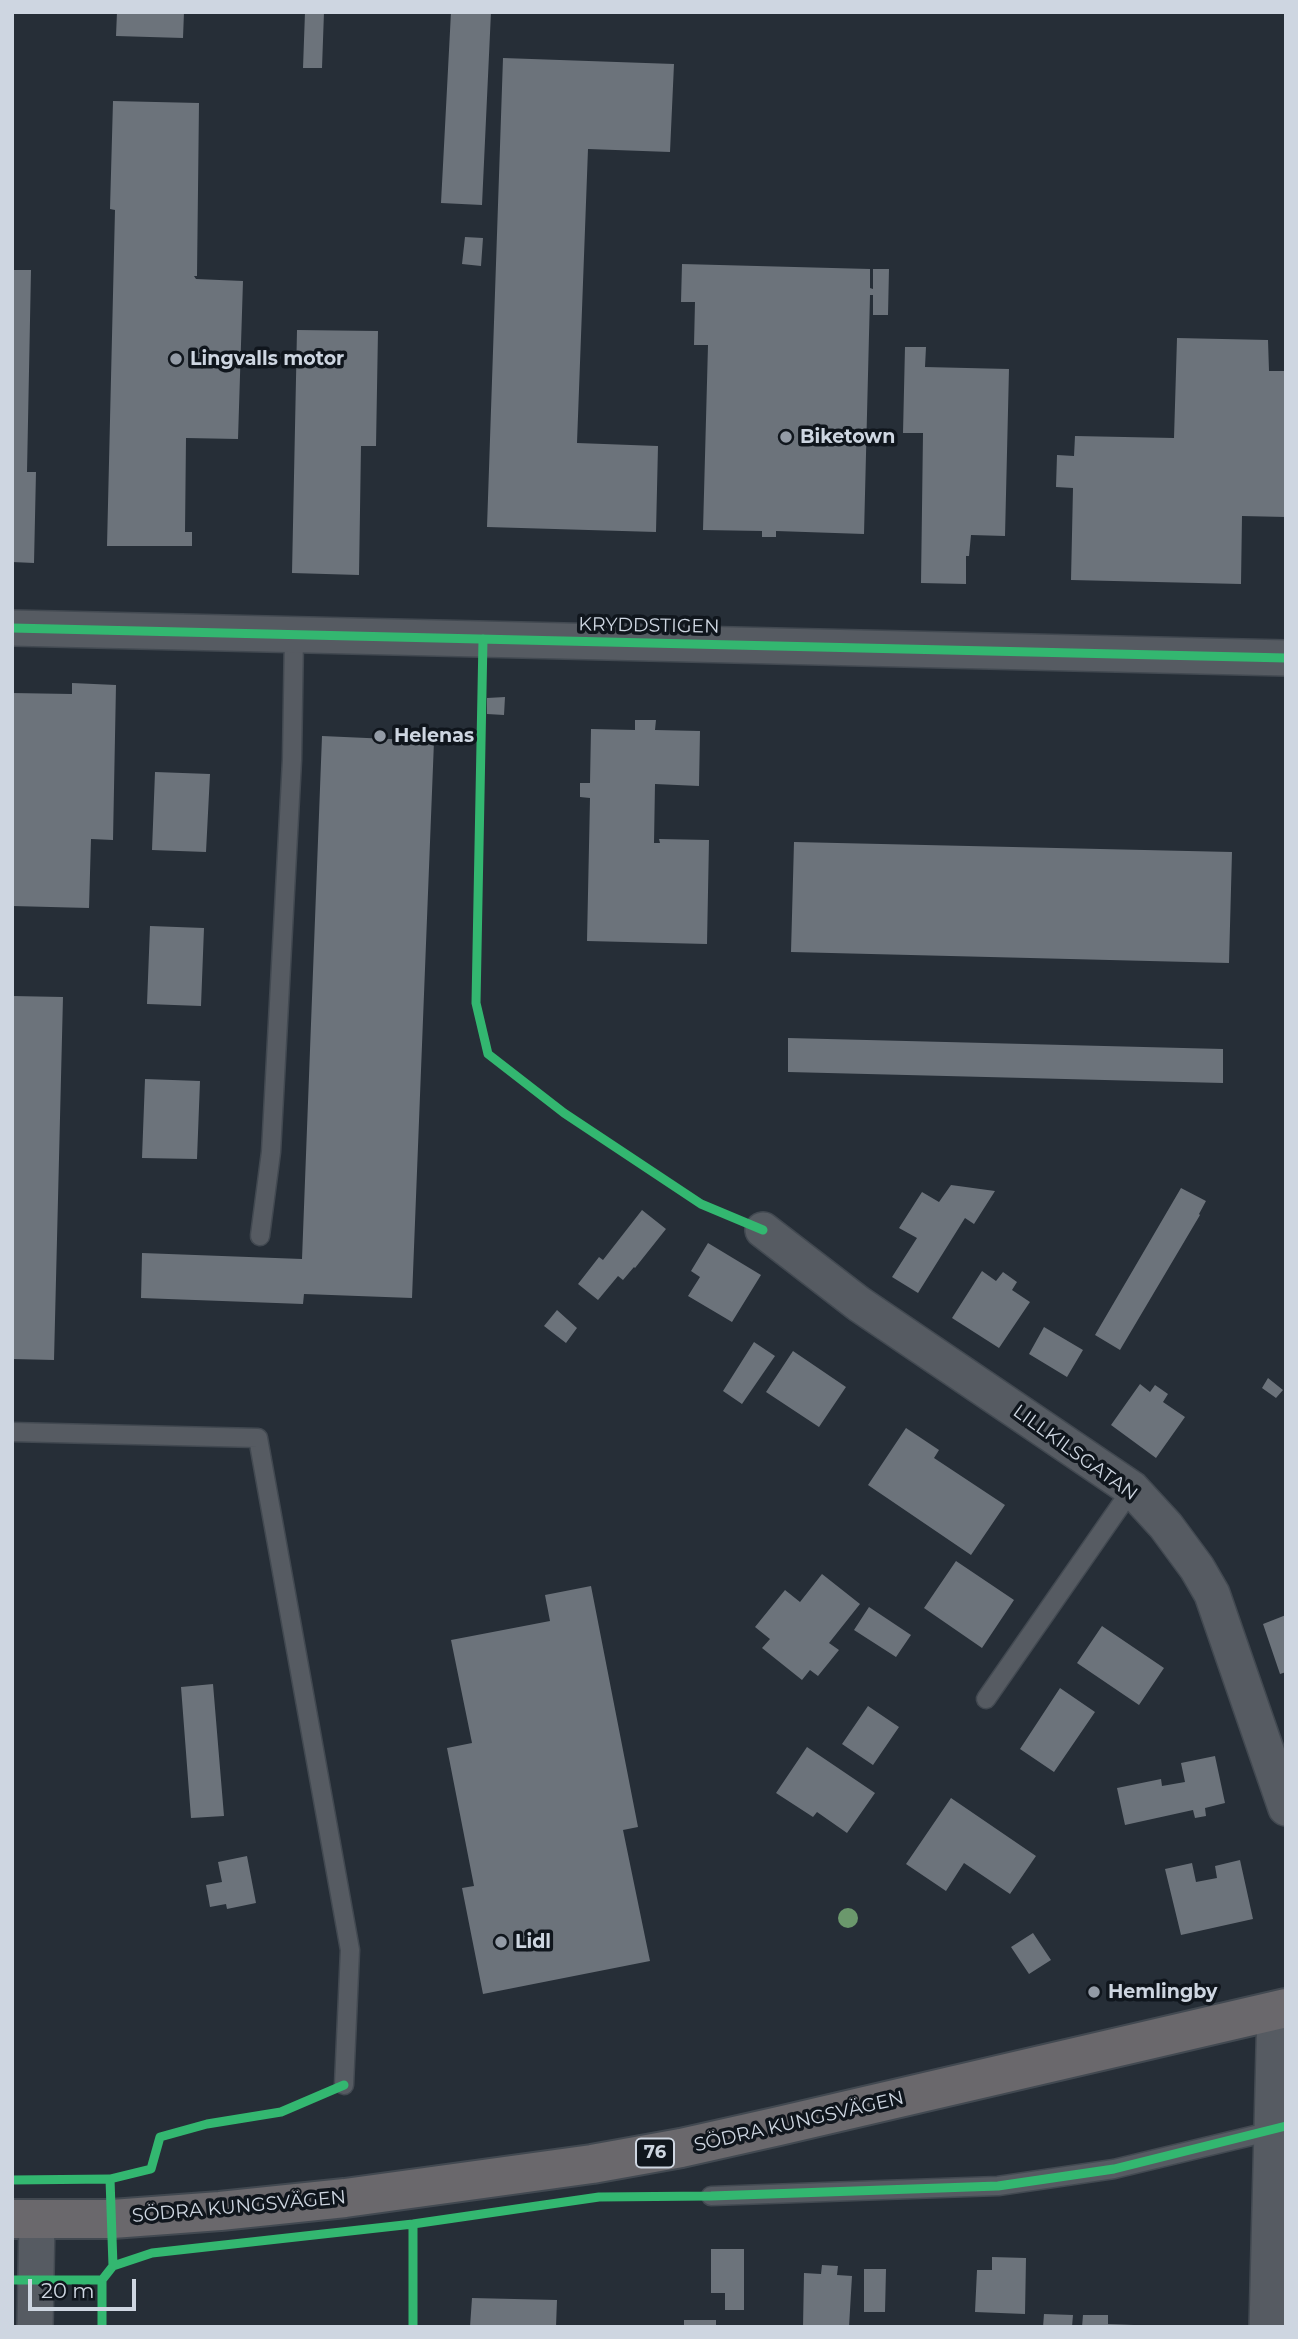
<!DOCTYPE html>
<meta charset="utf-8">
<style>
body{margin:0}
#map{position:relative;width:1298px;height:2339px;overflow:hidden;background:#262e37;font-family:Montserrat,sans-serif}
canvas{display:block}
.frame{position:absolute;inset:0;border:14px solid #ced6e1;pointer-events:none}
.scale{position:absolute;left:28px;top:2279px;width:108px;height:32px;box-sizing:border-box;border:4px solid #ced6e1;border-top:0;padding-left:9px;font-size:21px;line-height:24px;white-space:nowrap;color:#ced6e1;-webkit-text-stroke:5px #10161d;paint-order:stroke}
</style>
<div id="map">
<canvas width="1298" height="2339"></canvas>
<div class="frame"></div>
<div class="scale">20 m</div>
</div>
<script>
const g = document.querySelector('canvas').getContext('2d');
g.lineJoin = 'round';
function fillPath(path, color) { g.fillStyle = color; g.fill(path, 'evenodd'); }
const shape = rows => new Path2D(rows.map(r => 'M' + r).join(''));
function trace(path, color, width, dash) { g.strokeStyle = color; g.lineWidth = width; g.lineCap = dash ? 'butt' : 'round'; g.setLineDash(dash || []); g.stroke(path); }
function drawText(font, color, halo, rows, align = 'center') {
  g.font = font + ' Montserrat,sans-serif'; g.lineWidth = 7; g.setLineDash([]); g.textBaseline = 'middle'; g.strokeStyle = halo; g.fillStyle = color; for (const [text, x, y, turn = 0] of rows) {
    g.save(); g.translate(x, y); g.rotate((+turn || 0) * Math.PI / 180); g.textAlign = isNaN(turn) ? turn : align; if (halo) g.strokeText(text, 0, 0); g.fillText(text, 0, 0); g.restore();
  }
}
fillPath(shape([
 [117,12,184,12,183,38,116,36],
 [305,12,324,12,322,68,303,68],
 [451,12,491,12,482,205,441,203],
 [503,58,674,64,670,152,588,149,577,443,658,446,656,532,487,527],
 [113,101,199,103,197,276,194,276,196,279,243,281,238,439,186,438,185,532,192,532,192,546,107,546,115,210,110,209],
 [465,237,483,238,481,266,462,264],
 [682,264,870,269,870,288,873,289,873,269,889,269,888,315,873,315,873,295,870,295,864,534,776,531,776,537,762,537,762,531,703,530,708,345,694,345,695,302,681,302],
 [12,270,31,270,27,472,36,472,34,563,12,562],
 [297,330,378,331,376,446,361,446,359,575,292,573],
 [1177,338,1268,340,1269,371,1286,371,1286,517,1242,516,1241,584,1071,580,1073,488,1056,487,1057,455,1074,456,1075,436,1174,438],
 [905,347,926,347,925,367,1009,369,1005,536,971,535,969,556,966,556,966,584,921,583,923,433,903,433],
 [72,683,116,685,113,840,91,839,89,908,12,906,12,693,72,694],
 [505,697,504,715,487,714,487,698],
 [635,720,656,720,655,730,700,731,699,786,655,784,654,843,660,843,659,839,709,840,707,944,587,941,590,798,580,797,580,783,590,783,591,729,635,730],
 [322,736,434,741,412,1298,304,1294,303,1304,141,1298,142,1253,302,1259],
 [155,772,210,774,206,852,152,850],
 [794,842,1232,852,1229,963,791,952],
 [150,926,204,928,201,1006,147,1004],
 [12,996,63,997,54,1360,12,1359],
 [788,1038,1223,1049,1223,1083,788,1072],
 [145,1079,200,1081,197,1159,142,1158],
 [951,1185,995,1191,974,1224,965,1218,918,1293,892,1277,917,1238,899,1228,922,1192,939,1202],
 [1181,1188,1206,1201,1199,1214,1200,1215,1120,1350,1095,1335],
 [642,1210,666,1229,635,1268,634,1267,623,1280,618,1276,598,1300,578,1284,599,1257,603,1260],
 [708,1243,761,1275,732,1322,688,1296,700,1277,691,1271],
 [982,1271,996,1281,1003,1272,1017,1282,1012,1290,1030,1302,999,1348,952,1318],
 [557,1310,577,1328,566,1343,544,1326],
 [1044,1327,1083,1350,1067,1377,1029,1354],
 [754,1342,775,1356,742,1404,723,1391],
 [793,1351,846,1387,819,1427,766,1392],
 [1268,1378,1283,1390,1276,1398,1262,1388],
 [1140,1384,1150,1392,1155,1385,1168,1394,1163,1402,1185,1417,1156,1458,1111,1425],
 [906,1428,939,1450,934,1458,1005,1505,971,1555,868,1485],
 [956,1561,1014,1600,982,1648,924,1608],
 [822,1574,860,1604,829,1643,839,1650,818,1676,810,1670,802,1680,762,1648,770,1639,755,1627,785,1590,800,1602],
 [591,1586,638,1827,623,1830,650,1961,483,1994,462,1888,474,1886,447,1748,472,1743,451,1640,550,1621,545,1595],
 [869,1607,911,1635,896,1657,854,1630],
 [1286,1615,1286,1672,1280,1674,1263,1624],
 [1102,1626,1164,1668,1139,1705,1077,1663],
 [213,1684,224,1816,191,1818,181,1687],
 [1060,1688,1095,1712,1054,1772,1020,1749],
 [868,1706,899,1727,873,1765,842,1744],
 [807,1747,875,1793,847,1833,817,1812,813,1817,776,1793],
 [1215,1756,1225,1803,1205,1808,1206,1816,1195,1818,1193,1810,1125,1825,1117,1788,1161,1779,1162,1786,1185,1782,1181,1763],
 [951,1798,1036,1856,1010,1894,964,1863,946,1891,906,1864],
 [247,1856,256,1903,227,1909,226,1904,210,1907,206,1885,222,1882,218,1862],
 [1240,1860,1253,1919,1181,1935,1165,1869,1192,1863,1196,1882,1217,1878,1215,1866],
 [1033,1933,1051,1960,1029,1974,1011,1947],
 [711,2249,744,2249,744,2310,725,2310,725,2293,711,2293],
 [992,2257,1026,2258,1025,2314,975,2312,977,2270,992,2270],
 [822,2265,838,2266,837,2275,852,2276,849,2327,803,2327,804,2273,821,2274],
 [864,2269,886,2269,885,2312,864,2312],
 [472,2298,557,2300,556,2327,470,2327],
 [1044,2314,1073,2315,1072,2327,1043,2327],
 [1083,2315,1108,2315,1108,2324,1134,2325,1134,2327,1082,2327],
 [684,2320,716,2320,716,2327,684,2327]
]), '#6c737b');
const service = shape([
 [260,1236,271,1152,292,760,294,635],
 [12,1432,258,1438,350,1950,344,2085],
 [986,1699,1132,1489],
 [711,2196,998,2186,1114,2169,1272,2131]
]);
const minor = shape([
 [12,628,1286,658],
 [763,1230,859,1304,1132,1489,1166,1526,1197,1568,1212,1594,1286,1808],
 [35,2327,37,2220],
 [1267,2327,1275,2010]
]);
const primary = shape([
 [12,2219,112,2219,220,2211,345,2198,592,2164,681,2148,779,2126,1286,2008]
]);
trace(service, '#424951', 21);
trace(minor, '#424951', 38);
trace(primary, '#424951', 42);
trace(service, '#565b62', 18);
trace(minor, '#565b62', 35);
trace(primary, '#6a686c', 38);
trace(shape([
 [12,628,1286,658],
 [483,639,476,1003,488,1054,564,1113,701,1204,763,1230],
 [12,2180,110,2179],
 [113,2266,110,2179,151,2169,160,2137,207,2124,281,2112,344,2085],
 [12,2280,102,2280],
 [102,2327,102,2280,113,2266,152,2253,413,2224,599,2197,711,2196,998,2186,1114,2169,1286,2126],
 [413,2327,413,2224]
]), '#33b770', 9);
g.fillStyle = '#6b986c';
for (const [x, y] of [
 [848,1918]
]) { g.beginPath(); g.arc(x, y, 10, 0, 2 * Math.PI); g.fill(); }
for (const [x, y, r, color] of [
 [176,359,7,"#939ba6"],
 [786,437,7,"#939ba6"],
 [380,736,7,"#939ba6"],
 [501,1942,7,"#939ba6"],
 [1094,1992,7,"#939ba6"]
]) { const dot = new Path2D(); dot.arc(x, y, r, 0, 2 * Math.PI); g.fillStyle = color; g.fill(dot); trace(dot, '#10161d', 2.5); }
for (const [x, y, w] of [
 [655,2153,38]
]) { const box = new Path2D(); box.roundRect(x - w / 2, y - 14.5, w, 29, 5); g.fillStyle = '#10161d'; g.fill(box); trace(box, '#ced6e1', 2); }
drawText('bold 18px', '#ced6e1', null, [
 ["76",655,2153]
]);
drawText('bold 19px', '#ced6e1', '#10161d', [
 ["Lingvalls motor",190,359],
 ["Biketown",800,437],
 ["Helenas",394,736],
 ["Lidl",515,1942],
 ["Hemlingby",1108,1992]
], 'left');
drawText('19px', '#ced6e1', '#10161d', [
 ["KRYDDSTIGEN",649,626,1],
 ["LILLKILSGATAN",1075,1453,36],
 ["SÖDRA KUNGSVÄGEN",799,2122,-13],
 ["SÖDRA KUNGSVÄGEN",239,2207,-5]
]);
</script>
